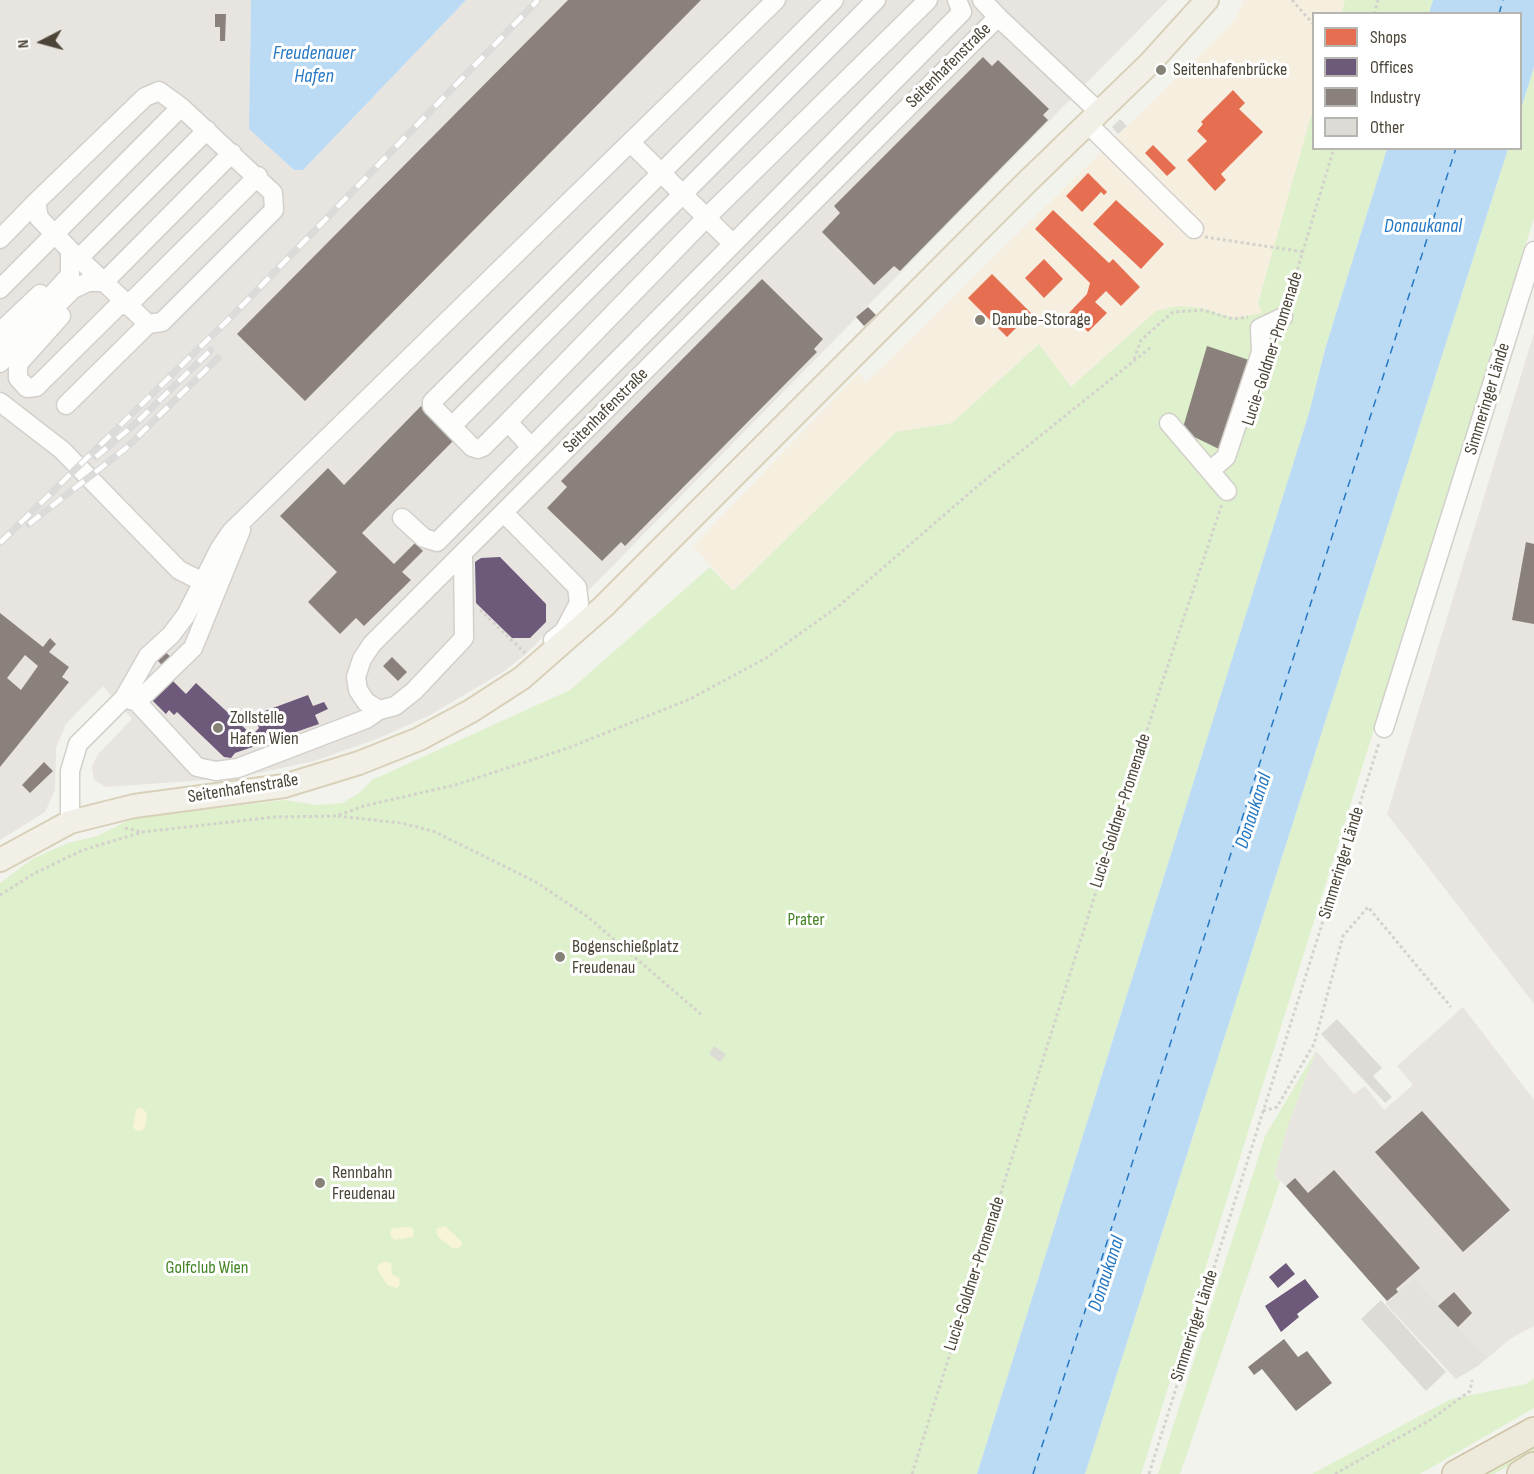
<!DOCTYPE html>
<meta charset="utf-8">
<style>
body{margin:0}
#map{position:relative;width:1534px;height:1474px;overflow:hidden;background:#f3f3ee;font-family:"Sofia Sans Condensed",sans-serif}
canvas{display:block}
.legend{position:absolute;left:1312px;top:12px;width:210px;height:138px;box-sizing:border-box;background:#fff;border:2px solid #b7b5af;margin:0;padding:8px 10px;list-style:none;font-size:18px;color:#4c4537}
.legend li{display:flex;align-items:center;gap:12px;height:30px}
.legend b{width:30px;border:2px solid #b7b5af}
.north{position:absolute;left:12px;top:12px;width:60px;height:60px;-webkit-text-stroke:4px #fff;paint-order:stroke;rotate:264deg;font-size:16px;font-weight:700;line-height:24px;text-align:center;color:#4c4537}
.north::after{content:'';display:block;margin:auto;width:21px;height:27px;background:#4c4537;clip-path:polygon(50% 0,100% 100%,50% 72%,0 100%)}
</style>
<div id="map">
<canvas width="1534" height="1474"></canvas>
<ul class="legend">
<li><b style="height:16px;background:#e76f51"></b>Shops</li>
<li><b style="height:16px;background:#6d597a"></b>Offices</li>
<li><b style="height:16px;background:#8a817c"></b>Industry</li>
<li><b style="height:16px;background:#dddbd6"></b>Other</li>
</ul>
<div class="north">N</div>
</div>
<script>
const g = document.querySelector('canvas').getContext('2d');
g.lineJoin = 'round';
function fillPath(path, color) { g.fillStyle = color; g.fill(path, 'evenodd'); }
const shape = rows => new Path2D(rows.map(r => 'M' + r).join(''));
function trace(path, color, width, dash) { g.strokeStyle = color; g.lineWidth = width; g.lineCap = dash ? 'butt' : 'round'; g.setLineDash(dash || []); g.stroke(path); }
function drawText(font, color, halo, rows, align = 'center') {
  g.font = font + ' "Sofia Sans Condensed",sans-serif'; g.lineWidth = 6; g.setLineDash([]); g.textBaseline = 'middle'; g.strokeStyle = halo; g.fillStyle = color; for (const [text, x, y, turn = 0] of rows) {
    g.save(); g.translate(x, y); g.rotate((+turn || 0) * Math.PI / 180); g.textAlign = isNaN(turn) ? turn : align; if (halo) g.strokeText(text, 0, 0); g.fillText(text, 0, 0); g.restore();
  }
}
fillPath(shape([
 [1244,0,1345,0,1341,13,1314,14,1313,109,1258,303,1262,313,1234,318,1202,308,1156,311,1071,387,1039,344,952,423,896,432,733,591,693,546,859,373,866,383,1235,20]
]), '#f6efe0');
fillPath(shape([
 [0,0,251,0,249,128,294,170,303,170,466,0,1168,0,527,653,503,672,430,715,377,739,314,761,235,778,106,787,94,780,92,766,98,754,132,719,103,686,66,724,56,748,55,790,45,812,0,840],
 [1534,333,1534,1004,1387,814],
 [1463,1007,1534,1100,1534,1326,1510,1339,1479,1365,1456,1379,1386,1304,1387,1301,1286,1186,1274,1176,1288,1125,1316,1051,1354,1094,1365,1086,1384,1110,1413,1085,1397,1066]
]), '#e8e4df');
fillPath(shape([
 [1345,0,1433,0,1429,13,1341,14],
 [1534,67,1534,218,1141,1474,1085,1474,1508,149,1520,148,1521,109],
 [1313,109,1314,148,1387,149,1326,346,1309,413,977,1474,0,1474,0,883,34,858,68,843,97,836,133,818,285,800,317,805,342,803,358,794,372,780,570,690,710,567,733,591,896,432,952,423,1039,344,1071,387,1156,311,1178,306,1202,308,1234,318,1262,313,1258,303],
 [1316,1051,1288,1125,1274,1176,1280,1182,1180,1474,1158,1474,1265,1136],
 [1534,1378,1534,1408,1420,1474,1312,1474,1451,1399,1526,1384],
 [1534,1446,1534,1452,1494,1474,1483,1474]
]), '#dff0cc');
fillPath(shape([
 [141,1107,147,1113,145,1126,143,1130,138,1131,133,1128,136,1110],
 [445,1226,463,1243,459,1248,452,1248,438,1237,436,1229],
 [411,1227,414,1231,413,1237,394,1240,390,1234,392,1228],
 [385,1261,391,1263,392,1274,399,1278,400,1284,397,1288,387,1285,377,1269,378,1265]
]), '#f8f4d7');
fillPath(shape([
 [1414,1279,1480,1352,1488,1356,1479,1365,1456,1379,1386,1304]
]), '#e3e2dc');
fillPath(shape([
 [251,0,466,0,303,170,294,170,249,129],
 [1433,0,1534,0,1534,67,1521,109,1520,14,1429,13],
 [1387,149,1508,149,1085,1474,977,1474,1309,413,1326,346]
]), '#bbdaf4');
fillPath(shape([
 [1233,90,1245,103,1239,109,1263,132,1221,174,1226,180,1215,191,1187,160,1207,141,1197,131,1203,124,1201,122],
 [1153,145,1176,168,1167,176,1145,153],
 [1088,173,1107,192,1104,195,1101,192,1082,212,1066,196],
 [1116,200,1164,244,1141,269,1093,224],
 [1053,210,1109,263,1113,259,1140,287,1121,306,1106,291,1095,302,1107,313,1088,332,1069,313,1087,294,1090,283,1035,229],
 [1044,259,1063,279,1044,298,1025,278],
 [992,274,1031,313,1007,337,968,298]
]), '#e76f51');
fillPath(shape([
 [500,557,546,604,546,622,530,638,512,638,476,603,475,562,481,558],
 [171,679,186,694,196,683,252,735,259,728,254,715,308,695,313,706,324,702,328,709,315,715,319,724,235,753,231,758,224,757,177,712,174,715,169,710,166,714,152,700],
 [1286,1263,1295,1274,1278,1288,1269,1277],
 [1305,1279,1319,1297,1297,1314,1299,1317,1281,1332,1265,1306]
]), '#6d597a');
fillPath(shape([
 [568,0,701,0,305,401,237,334],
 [215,14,226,14,225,41,220,41,220,27,215,27],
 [983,57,992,66,998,60,1049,109,1043,115,1048,120,900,271,894,266,874,285,822,232,840,213,834,206],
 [762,279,823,339,814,349,817,352,625,546,621,542,602,561,547,508,567,487,561,481],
 [868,307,876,315,864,326,856,317],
 [1207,346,1249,360,1221,450,1182,431],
 [421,406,455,439,362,533,394,564,415,543,423,551,402,572,411,580,364,626,356,618,340,634,308,602,337,572,280,516,328,468,344,485],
 [1526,542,1534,544,1534,624,1512,620],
 [0,613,43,647,50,638,56,644,49,652,69,667,62,677,69,682,0,767],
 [25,655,38,666,21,690,7,678],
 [163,650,172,658,163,666,155,658],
 [392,657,407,672,398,681,383,666],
 [44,762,53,771,30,793,22,785],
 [1422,1111,1510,1210,1463,1252,1375,1152],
 [1334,1170,1420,1268,1396,1289,1398,1292,1387,1301,1286,1186,1295,1178,1308,1193],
 [1454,1292,1472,1313,1458,1327,1438,1306],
 [1284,1339,1298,1357,1307,1351,1332,1383,1296,1411,1262,1369,1254,1375,1248,1367]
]), '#8a817c');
trace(shape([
 [1499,14,1503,0],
 [1033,1474,1456,148]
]), '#2578c3', 1.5, [8, 6]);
fillPath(shape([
 [1120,119,1127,126,1118,134,1112,127],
 [1337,1019,1382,1068,1373,1076,1392,1097,1385,1103,1321,1034],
 [714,1046,726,1054,720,1062,709,1054],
 [1381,1300,1446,1372,1426,1391,1361,1319]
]), '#dddbd6');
const minor = shape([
 [982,0,998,17],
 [1087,123,1194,229],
 [0,239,36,202],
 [733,244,962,12,957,0],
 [70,250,104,282,232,153],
 [79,258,207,130],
 [0,289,181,107],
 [127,306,258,176],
 [61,316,18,364,18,378,27,388,36,387,123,301],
 [0,332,40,294],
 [0,352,70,275,70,250,39,218,36,202,145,97,159,91,181,107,273,193,274,210,162,322,148,324,104,282,88,282,73,289,0,363],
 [0,402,62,450,179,570,203,582],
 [66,405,148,324],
 [508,422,707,217,928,0],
 [1169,423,1227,491],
 [452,426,876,0],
 [531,447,508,422,483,447,478,449,472,447,432,406,432,402,834,0],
 [1211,470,1226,457,1261,352,1260,328,1283,317],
 [504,513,577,587,579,603,564,631,553,640],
 [402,518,424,538,437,542,733,244,631,143],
 [124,698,137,702,197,767,216,771,238,768,366,719,379,710,366,702,358,690,356,677,362,659,372,644,998,17,1098,111],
 [137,702,193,648,241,530],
 [379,710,395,706,414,691,464,638,463,554],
 [1384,728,1534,251],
 [70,822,70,771,78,744,124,698,148,656,171,635,186,615,220,548,231,532,776,0]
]);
const major = shape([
 [0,860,70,822,134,806,284,786,359,763,419,739,471,711,522,678,603,607,1027,182,1150,63,1207,0]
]);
const highway = shape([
 [1456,1474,1534,1431],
 [1521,1474,1534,1466]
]);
trace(minor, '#d2d0cb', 21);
trace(major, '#d8d0b9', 26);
trace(highway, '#cec2a7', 30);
trace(shape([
 [1292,0,1314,25],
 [1374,14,1378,0],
 [1205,237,1304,252],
 [1287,304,1334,148],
 [1134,359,1141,340,1173,312,1203,310,1233,319,1248,317],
 [480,610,525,653],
 [338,816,401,823,433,831,536,882,588,917,703,1016],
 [125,828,142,832],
 [0,895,35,873,83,850,143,832,274,817,336,816,364,806,455,785,568,748,690,699,766,658,840,605,980,484,1150,348],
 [1263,1111,1277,1107,1314,1044,1343,936,1368,907,1451,1007],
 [912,1474,1160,689,1222,504],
 [1149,1474,1379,743],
 [1335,1474,1430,1420,1470,1391,1472,1380]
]), '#d3d2cc', 3, [3, 3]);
trace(minor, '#fdfdfc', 18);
trace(major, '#f2f0e6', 22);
trace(highway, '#ede9db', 27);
const rail = shape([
 [96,457,136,423,211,350],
 [29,524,125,449,218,358],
 [0,543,231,317,538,0]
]);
trace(rail, '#dbdbda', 7);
trace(rail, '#fff', 4.5, [14]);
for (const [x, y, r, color] of [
 [1161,70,6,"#868277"],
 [980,320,6,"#868277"],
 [218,728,6,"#868277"],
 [560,957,6,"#868277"],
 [320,1183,6,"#868277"]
]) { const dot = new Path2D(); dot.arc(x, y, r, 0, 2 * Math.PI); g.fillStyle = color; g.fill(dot); trace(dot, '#fff', 2); }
drawText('18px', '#4c4537', '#fff', [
 ["Seitenhafenstraße",949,66,-45],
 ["Lucie-Goldner-Promenade",1273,349,-72],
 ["Simmeringer Lände",1488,399,-73],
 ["Seitenhafenstraße",606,411,-45],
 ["Seitenhafenstraße",243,789,-9],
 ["Lucie-Goldner-Promenade",1121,811,-72],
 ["Simmeringer Lände",1342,863,-73],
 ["Lucie-Goldner-Promenade",975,1274,-72],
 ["Simmeringer Lände",1195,1326,-72]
]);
drawText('18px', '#4c4537', '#fff', [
 ["Seitenhafenbrücke",1173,70],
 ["Danube-Storage",992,320],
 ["Zollstelle",230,718],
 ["Hafen Wien",230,739],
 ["Bogenschießplatz",572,947],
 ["Freudenau",572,968],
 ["Rennbahn",332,1173],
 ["Freudenau",332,1194]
], 'left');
drawText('18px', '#438424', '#fff', [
 ["Prater",806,920],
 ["Golfclub Wien",207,1268]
]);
drawText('italic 20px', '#2578c3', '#fff', [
 ["Freudenauer",314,54],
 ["Hafen",314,77],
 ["Donaukanal",1423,227],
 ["Donaukanal",1254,811,-72],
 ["Donaukanal",1107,1274,-72]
]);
</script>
